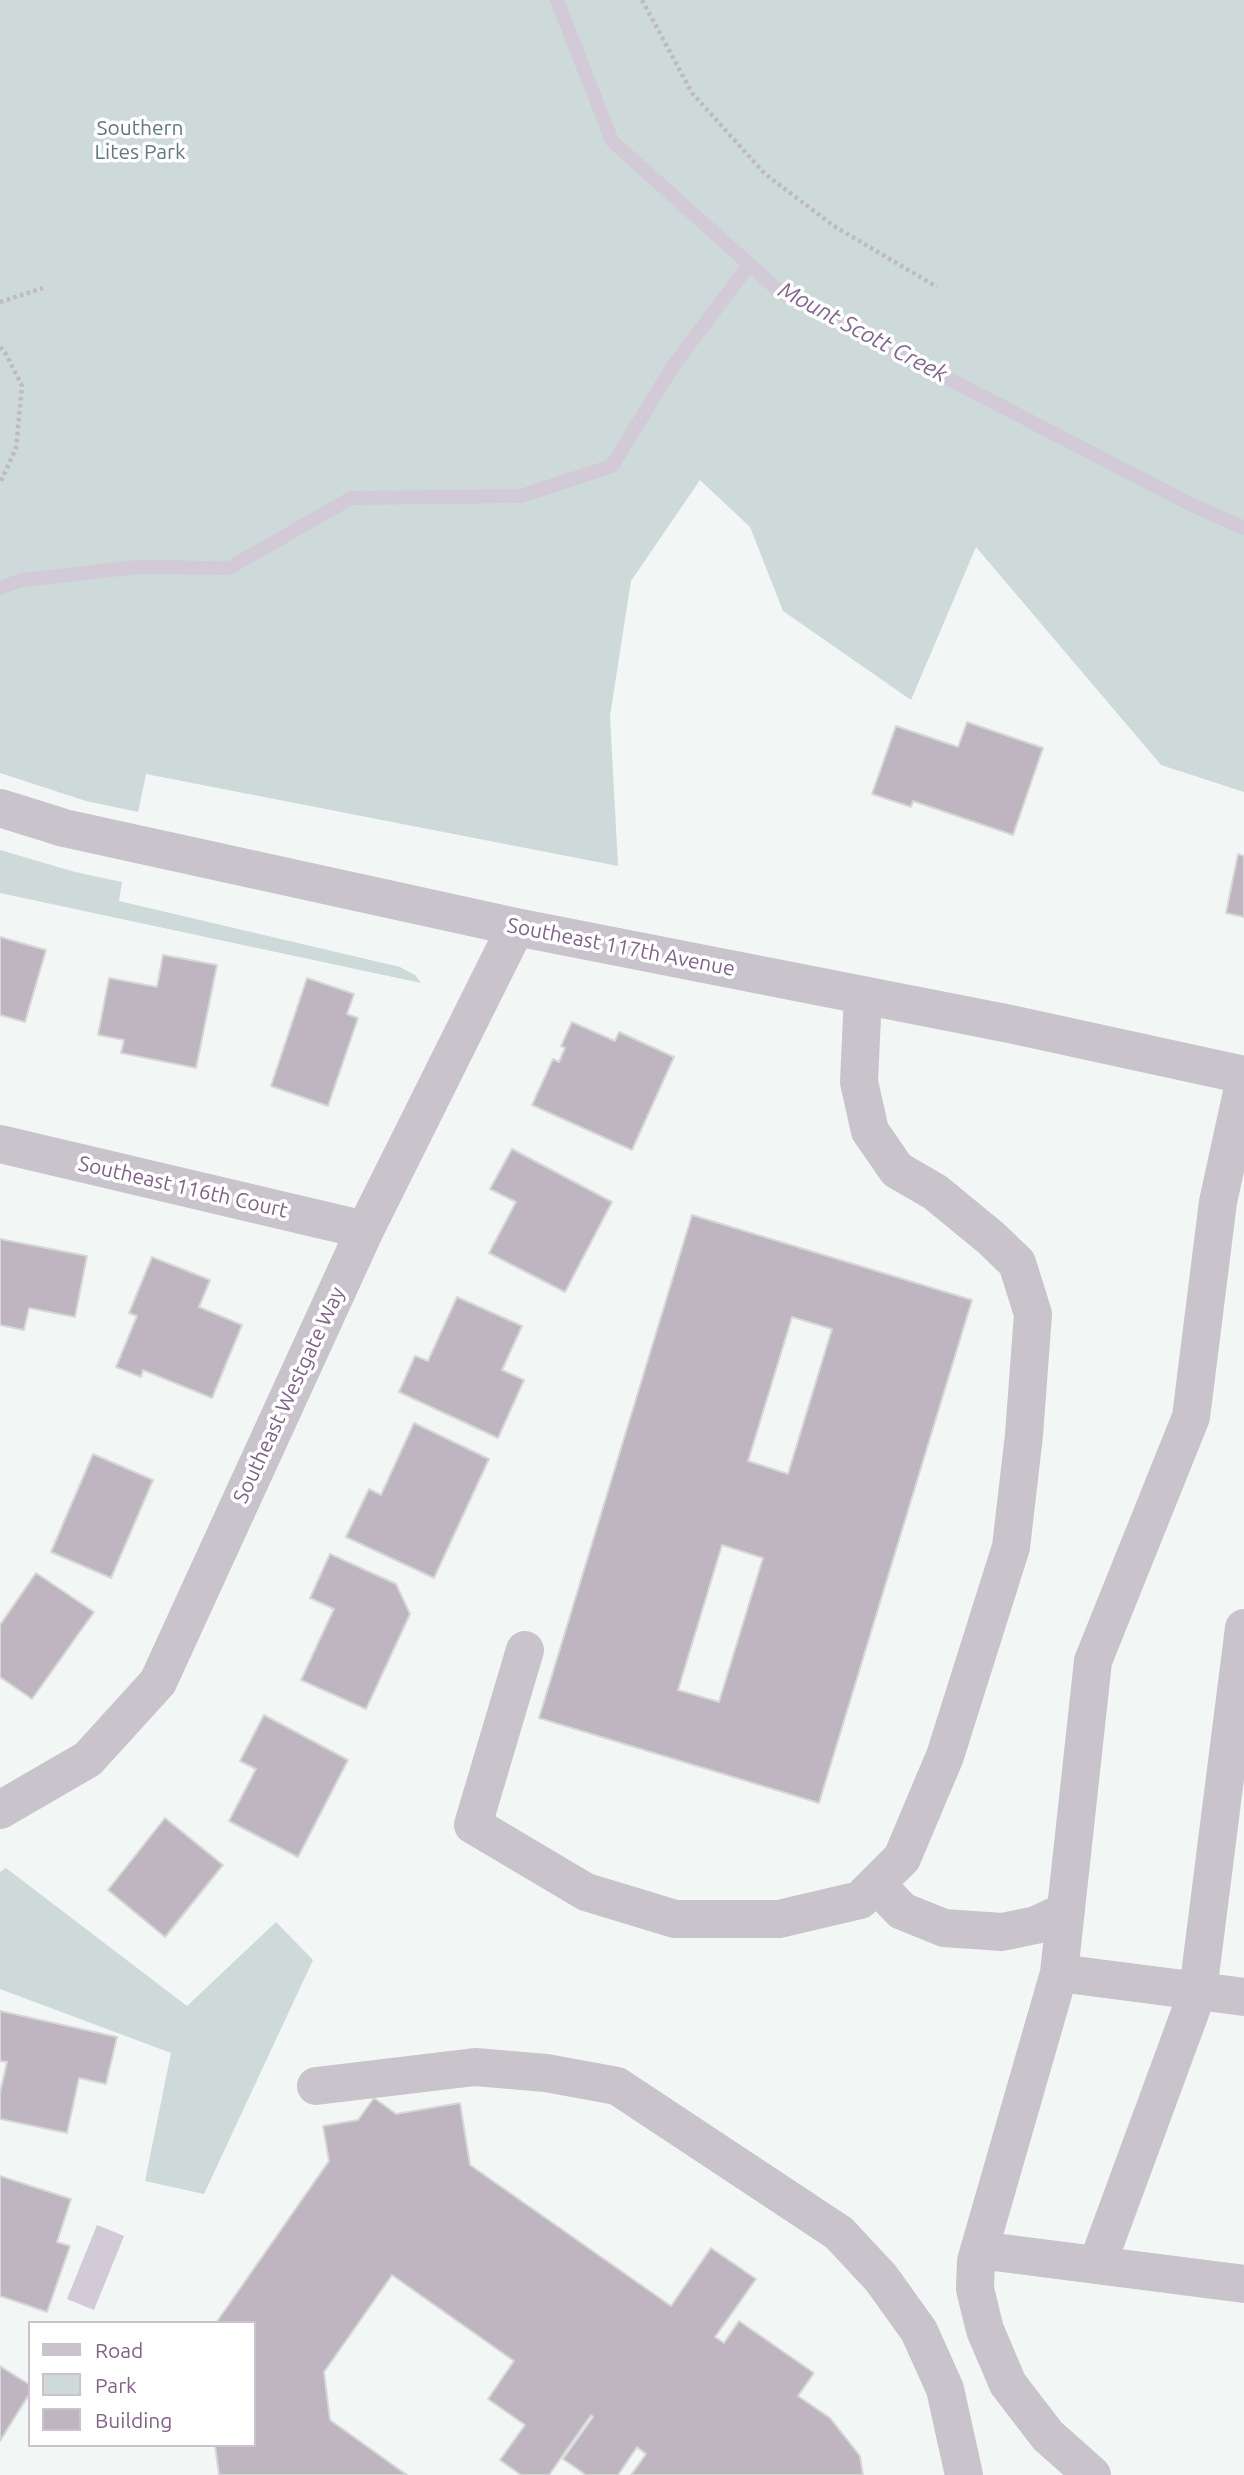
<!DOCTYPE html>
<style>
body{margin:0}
#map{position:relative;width:1244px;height:2475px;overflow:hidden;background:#f2f6f4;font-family:Ubuntu,sans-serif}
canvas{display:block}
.legend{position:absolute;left:28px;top:2321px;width:228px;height:126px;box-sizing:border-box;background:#fff;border:2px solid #ccc1cf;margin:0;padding:9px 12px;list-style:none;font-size:21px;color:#806386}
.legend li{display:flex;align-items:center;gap:14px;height:35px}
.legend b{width:35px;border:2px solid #ccc1cf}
</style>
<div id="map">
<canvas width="1244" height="2475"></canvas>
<ul class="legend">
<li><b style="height:9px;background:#c9c3cb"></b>Road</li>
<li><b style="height:19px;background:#cedad9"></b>Park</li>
<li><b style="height:19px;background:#bfb5c1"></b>Building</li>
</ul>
</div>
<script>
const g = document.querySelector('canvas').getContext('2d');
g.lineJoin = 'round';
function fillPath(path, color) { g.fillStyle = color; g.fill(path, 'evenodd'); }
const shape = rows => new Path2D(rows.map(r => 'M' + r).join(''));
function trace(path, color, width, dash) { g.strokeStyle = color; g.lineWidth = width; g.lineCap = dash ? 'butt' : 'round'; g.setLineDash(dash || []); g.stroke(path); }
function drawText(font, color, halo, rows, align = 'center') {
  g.font = font + ' Ubuntu,sans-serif'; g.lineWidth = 7; g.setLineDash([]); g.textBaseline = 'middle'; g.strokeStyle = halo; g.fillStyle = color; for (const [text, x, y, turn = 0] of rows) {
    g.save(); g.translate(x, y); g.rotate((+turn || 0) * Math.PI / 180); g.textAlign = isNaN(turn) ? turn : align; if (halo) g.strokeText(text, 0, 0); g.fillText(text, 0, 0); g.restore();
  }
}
fillPath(shape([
 [0,0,1244,0,1244,792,1161,765,976,547,911,700,783,611,750,527,700,480,631,581,610,716,618,866,146,774,138,812,86,801,0,773],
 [0,850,75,872,122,882,119,901,400,967,415,975,421,983,0,893],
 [6,1868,187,2006,276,1922,313,1960,204,2194,145,2181,171,2053,0,1989,0,1872]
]), '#cedad9');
fillPath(shape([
 [97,2225,124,2236,94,2310,67,2299]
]), '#d2cad7');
trace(shape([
 [557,0,612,141,779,291,1190,504,1244,528],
 [0,588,22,580,137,567,229,568,351,498,521,496,612,466,673,366,749,265]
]), '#d2cad7', 14);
const building = shape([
 [967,722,1043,748,1013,835,913,801,911,807,872,794,896,726,958,747,967,722],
 [1238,854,1244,856,1244,917,1226,913,1238,854],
 [0,937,46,950,25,1022,0,1015,0,937],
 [163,955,217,965,196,1068,121,1053,124,1040,98,1035,109,978,157,987,163,955],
 [307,978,354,994,347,1014,358,1018,328,1106,271,1086,307,978],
 [572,1022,615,1041,619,1032,674,1057,632,1150,532,1105,553,1059,559,1062,565,1048,561,1046,572,1022],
 [512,1149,612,1202,565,1292,489,1253,516,1202,490,1189,512,1149],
 [692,1215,972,1300,819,1803,539,1718,692,1215],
 [792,1317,832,1329,788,1474,748,1461,792,1317],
 [722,1545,763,1558,719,1702,678,1690,722,1545],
 [0,1239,87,1256,75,1317,29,1308,24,1330,0,1325,0,1239],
 [152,1257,210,1280,199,1307,242,1325,212,1398,143,1370,141,1377,116,1367,137,1316,129,1313,152,1257],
 [457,1297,522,1326,502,1370,524,1380,498,1438,399,1392,415,1356,428,1361,457,1297],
 [414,1423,489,1459,434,1578,346,1537,369,1489,381,1495,414,1423],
 [93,1454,153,1480,111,1578,51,1552,93,1454],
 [330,1554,396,1584,410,1614,366,1709,301,1680,334,1609,310,1598,330,1554],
 [36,1573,94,1612,32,1699,0,1677,0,1625,36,1573],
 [264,1715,348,1760,298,1857,229,1821,256,1769,240,1761,264,1715],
 [165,1818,223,1865,165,1937,108,1890,165,1818],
 [0,2011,117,2037,106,2084,79,2078,67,2133,0,2119,0,2093,7,2062,0,2061,0,2011],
 [374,2098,396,2114,460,2103,470,2165,671,2306,711,2248,756,2279,715,2337,724,2343,739,2321,814,2373,798,2396,830,2418,860,2456,863,2475,631,2475,646,2454,637,2447,618,2475,586,2475,563,2459,593,2417,591,2415,549,2475,521,2475,500,2460,525,2425,488,2399,514,2361,392,2275,324,2372,330,2420,407,2475,219,2475,215,2445,254,2445,254,2323,216,2323,329,2161,323,2126,358,2120,374,2098],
 [0,2176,71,2199,57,2242,70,2246,47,2312,0,2296,0,2176],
 [0,2366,30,2385,30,2393,0,2441,0,2366]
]);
fillPath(building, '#bfb5c1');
trace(building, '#d5d8d6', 2);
trace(shape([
 [642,0,692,93,765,174,834,226,937,287],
 [0,302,43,288],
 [0,347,6,354,22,386,16,448,0,483]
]), '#bfbac0', 4.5, [3.5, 3.5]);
trace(shape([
 [0,808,64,828,516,927,1010,1024,1244,1075],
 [0,1144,365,1230],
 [525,1650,473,1825,586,1892,675,1919,779,1919,860,1900,902,1858,945,1756,1011,1547,1024,1435,1033,1314,1017,1263,991,1238,935,1192,897,1170,870,1131,859,1082,863,995],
 [0,1810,88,1759,158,1682,365,1230,516,927],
 [876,1884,902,1911,944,1928,1002,1932,1036,1925,1066,1911],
 [1059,1973,1244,1997],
 [316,2086,475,2067,546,2073,617,2086,839,2233,881,2278,919,2331,945,2389,964,2475],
 [979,2250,1244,2284],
 [1097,2265,1198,1991,1244,1628],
 [1092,2475,1048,2436,1008,2384,985,2330,975,2289,976,2261,1059,1973,1093,1661,1191,1417,1218,1202,1244,1083]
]), '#c9c3cb', 38);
drawText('21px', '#62787d', '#fff', [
 ["Southern",140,128],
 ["Lites Park",140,152]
]);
drawText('21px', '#806386', '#fff', [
 ["Southeast 117th Avenue",621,947,11],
 ["Southeast 116th Court",183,1187,13],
 ["Southeast Westgate Way",289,1395,-65]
]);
drawText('italic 23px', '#826891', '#fff', [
 ["Mount Scott Creek",863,332,28]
]);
</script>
